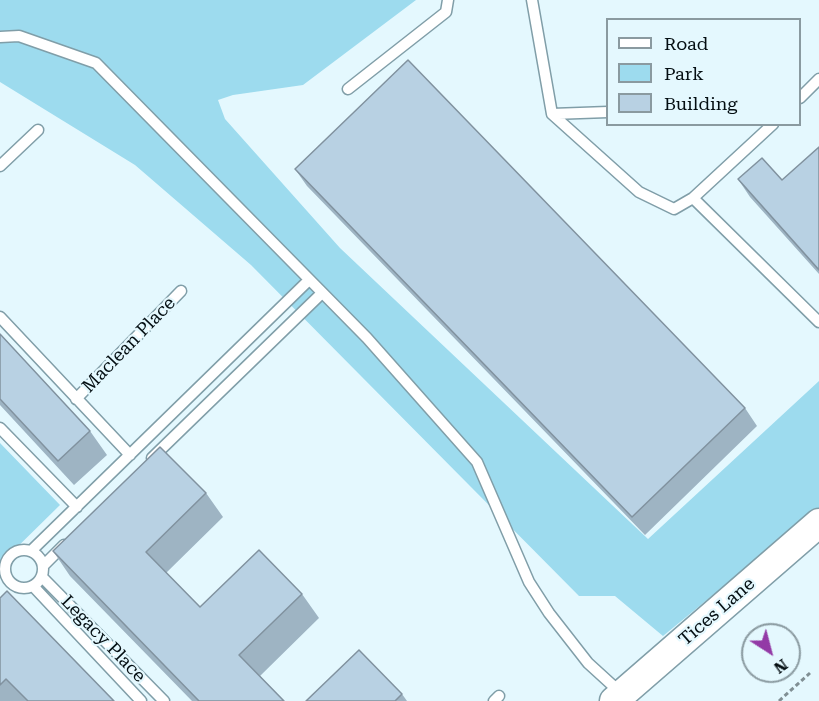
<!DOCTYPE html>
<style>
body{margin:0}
#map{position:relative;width:819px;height:701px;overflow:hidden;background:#e4f8fe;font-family:"Roboto Serif",serif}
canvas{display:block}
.legend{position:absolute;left:606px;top:18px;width:195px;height:108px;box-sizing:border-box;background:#e4f8fe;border:2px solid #8a9aa0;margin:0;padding:8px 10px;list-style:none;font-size:18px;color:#040e12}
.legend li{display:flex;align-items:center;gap:12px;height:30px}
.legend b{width:30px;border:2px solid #8a9aa0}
.north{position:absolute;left:741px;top:623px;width:60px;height:60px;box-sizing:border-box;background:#e4f8fe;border:2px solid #8a9aa0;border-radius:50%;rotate:144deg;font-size:16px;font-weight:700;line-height:24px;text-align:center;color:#040e12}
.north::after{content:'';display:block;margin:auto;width:21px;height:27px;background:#933aa6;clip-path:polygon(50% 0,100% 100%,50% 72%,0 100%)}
</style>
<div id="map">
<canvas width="819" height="701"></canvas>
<ul class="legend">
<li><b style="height:8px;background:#fff"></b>Road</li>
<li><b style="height:16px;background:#9ddbee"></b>Park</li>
<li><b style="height:16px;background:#b8d1e3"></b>Building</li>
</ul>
<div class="north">N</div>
</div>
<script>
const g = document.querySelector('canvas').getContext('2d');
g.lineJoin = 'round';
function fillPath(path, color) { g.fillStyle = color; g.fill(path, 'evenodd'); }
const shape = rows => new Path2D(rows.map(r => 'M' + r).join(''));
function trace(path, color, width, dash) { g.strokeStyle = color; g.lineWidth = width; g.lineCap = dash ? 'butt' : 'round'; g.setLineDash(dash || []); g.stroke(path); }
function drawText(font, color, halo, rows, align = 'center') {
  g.font = font + ' "Roboto Serif",serif'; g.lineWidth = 4.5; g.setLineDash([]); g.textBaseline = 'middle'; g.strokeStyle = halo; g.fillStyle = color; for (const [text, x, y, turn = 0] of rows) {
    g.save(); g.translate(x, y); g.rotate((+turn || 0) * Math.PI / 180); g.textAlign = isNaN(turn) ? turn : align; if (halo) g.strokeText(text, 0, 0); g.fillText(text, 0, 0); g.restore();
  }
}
fillPath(shape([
 [0,0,416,0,303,85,233,95,218,100,225,119,340,248,648,539,819,381,819,508,663,636,615,596,579,596,251,265,135,165,0,82],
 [0,443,60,505,0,564]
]), '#9ddbee');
const lane = shape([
 [532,0,552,114,639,192,674,209,693,198],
 [0,37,19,36,96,63,367,338,477,462,529,582,549,613,588,663,622,694],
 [348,89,446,12,448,0],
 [800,98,819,79],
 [552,114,608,112],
 [773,124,693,198,819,322],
 [0,166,38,130],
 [0,317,130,455],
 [76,399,181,291],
 [0,428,77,507],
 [152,458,322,293],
 '5 569a19 19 0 1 1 38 0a19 19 0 1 1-38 0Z',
 [31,551,309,280],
 [43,566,64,545],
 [42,577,164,701],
 [33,586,141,701],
 [494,701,499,696]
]);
const secondary = shape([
 [614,701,819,523]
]);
trace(lane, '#809ea8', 13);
trace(secondary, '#809ea8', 31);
trace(shape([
 [779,701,810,673]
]), '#808f94', 3, [4.5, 3]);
trace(lane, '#fff', 10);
trace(secondary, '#fff', 28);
fillPath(shape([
 [819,147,819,274,750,197,738,179,782,180],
 [295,169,745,408,757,426,645,535,307,186],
 [0,334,90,431,107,455,74,485,0,405],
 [206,493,223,517,166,573,200,607,302,594,319,618,260,676,284,701,192,701,70,576,53,551],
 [0,598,114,701,0,701],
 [402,694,407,701,306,701]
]), '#9eb4c3');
const building = shape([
 [408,60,745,408,632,517,295,169,408,60],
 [819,147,819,270,738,179,762,158,782,180,819,147],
 [0,334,90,431,58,461,0,399,0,334],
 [160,447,206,493,146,552,200,607,259,550,302,594,239,655,284,701,199,701,53,551,160,447],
 [7,591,114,701,28,701,6,679,0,685,0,598,7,591],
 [359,650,402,694,395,701,306,701,359,650]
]);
fillPath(building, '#b8d1e3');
trace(building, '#81929f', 1.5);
drawText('18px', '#040e12', '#e4f8fe', [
 ["Maclean Place",129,345,-46],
 ["Tices Lane",717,612,-41],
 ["Legacy Place",103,639,46]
]);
</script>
